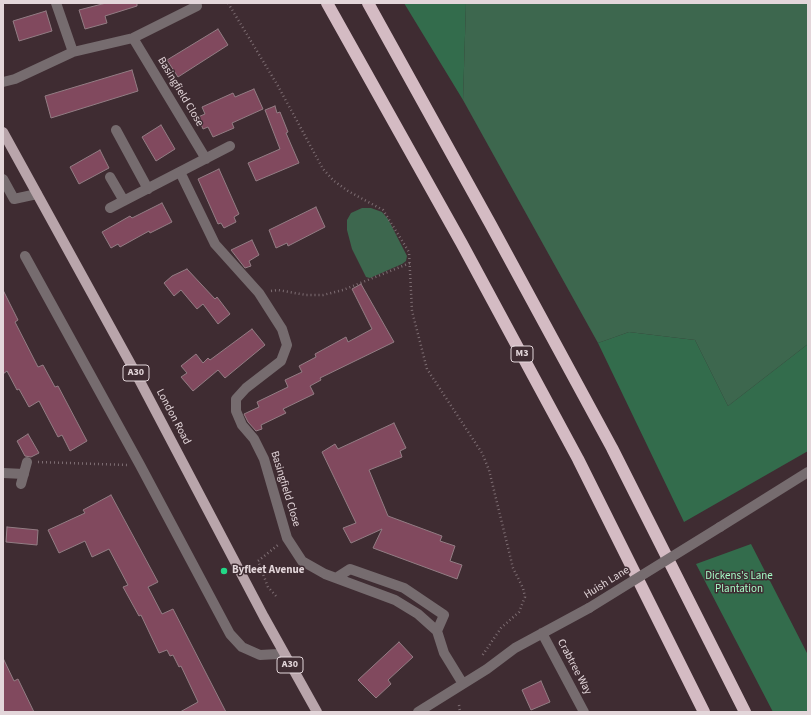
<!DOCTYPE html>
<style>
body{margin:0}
#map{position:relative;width:811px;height:715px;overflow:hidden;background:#3f2c32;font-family:"Source Sans 3",sans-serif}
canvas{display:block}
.frame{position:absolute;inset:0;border:4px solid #e3d6da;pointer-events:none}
</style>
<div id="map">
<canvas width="811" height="715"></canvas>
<div class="frame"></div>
</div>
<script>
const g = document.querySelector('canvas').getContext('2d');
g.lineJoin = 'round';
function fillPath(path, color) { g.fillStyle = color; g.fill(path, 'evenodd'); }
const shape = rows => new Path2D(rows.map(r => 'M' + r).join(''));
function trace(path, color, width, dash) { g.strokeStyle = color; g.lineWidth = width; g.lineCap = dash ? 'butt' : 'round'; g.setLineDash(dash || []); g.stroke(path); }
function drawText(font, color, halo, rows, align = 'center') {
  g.font = font + ' "Source Sans 3",sans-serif'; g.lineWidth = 3; g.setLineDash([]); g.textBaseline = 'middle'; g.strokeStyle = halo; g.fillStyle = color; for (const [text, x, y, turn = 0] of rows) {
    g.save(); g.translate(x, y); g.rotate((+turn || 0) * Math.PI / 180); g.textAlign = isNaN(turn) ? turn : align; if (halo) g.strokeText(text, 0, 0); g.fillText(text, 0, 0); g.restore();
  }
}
fillPath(shape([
 [466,3,808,3,808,344,728,406,695,340,629,332,598,343,463,100],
 [362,208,371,208,382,212,388,219,407,256,406,261,402,264,370,278,366,277,352,249,347,230,347,220,351,213]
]), '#3d674e');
fillPath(shape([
 [404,3,466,3,463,100],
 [629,332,695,340,728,406,808,344,808,451,684,522,598,343],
 [751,544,808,655,808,712,773,712,696,564]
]), '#336c4c');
const building = shape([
 [106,3,137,3,137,6,105,16,107,23,85,29,79,10,106,3],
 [46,11,52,31,19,41,13,21,46,11],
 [218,29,228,45,178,77,167,60,218,29],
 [132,70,138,91,51,118,45,96,132,70],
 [254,89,263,109,232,123,234,128,213,137,208,127,203,129,198,117,205,114,202,107,233,93,235,97,254,89],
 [275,106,277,113,280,112,288,132,286,133,299,163,256,181,248,163,280,149,265,110,275,106],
 [161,125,175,149,156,161,142,137,161,125],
 [100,150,109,168,79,184,70,167,100,150],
 [219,169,239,214,234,217,236,222,224,228,221,223,218,224,198,179,219,169],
 [162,203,172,222,150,233,149,231,120,247,118,244,111,248,102,232,130,216,132,218,162,203],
 [316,207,325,227,288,246,287,243,276,248,269,230,316,207],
 [252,240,259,255,249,261,251,266,245,268,231,250,252,240],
 [187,269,215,299,217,297,230,314,218,324,203,304,197,309,181,290,174,296,164,283,172,276,187,269],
 [361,284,394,342,320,378,321,380,310,386,314,394,283,409,286,413,261,425,262,429,256,431,248,422,244,414,259,407,257,402,288,387,285,380,302,372,299,366,316,357,315,354,346,337,348,342,372,329,352,289,361,284],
 [3,290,18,320,15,322,38,367,43,365,55,387,58,386,87,441,70,451,62,435,58,437,39,401,29,407,19,389,17,390,7,371,3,374,3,290],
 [252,329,265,345,225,378,218,370,193,391,181,377,187,373,181,366,196,354,203,363,208,358,210,360,252,329],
 [394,423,406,448,400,451,402,457,369,470,388,516,442,536,440,541,455,546,450,561,462,565,457,579,373,548,382,529,351,543,343,528,356,523,322,452,335,444,338,449,394,423],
 [28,434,39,453,31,457,25,456,17,441,28,434],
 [111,495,158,582,148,587,162,614,173,609,226,712,180,712,198,702,181,666,179,667,173,655,170,656,167,650,159,653,141,615,139,616,123,587,128,585,109,549,92,557,85,541,59,553,48,530,85,513,83,510,111,495],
 [7,527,38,530,37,545,6,542,7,527],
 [399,642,413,657,388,680,391,684,376,698,358,680,399,642],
 [3,658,14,681,18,679,34,712,3,712,3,658],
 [541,681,550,702,531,710,522,690,541,681]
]);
fillPath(building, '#81495e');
trace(building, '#937d84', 1);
trace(shape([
 [228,3,278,86,323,169,334,181,348,191,383,210,409,252,412,311,427,369,482,453,489,470,513,568,523,588,525,597,519,612,501,628,482,656],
 [271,291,278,290,306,295,323,295,343,290,410,263],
 [38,462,127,465],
 [276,596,268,587,258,561,278,545],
 [459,705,460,712]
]), '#7d6d72', 2.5, [1, 3]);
trace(shape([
 [56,3,73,52],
 [133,38,206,159],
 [3,82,15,79,73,52,133,38,197,6],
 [116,130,148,189],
 [180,172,215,244,259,293,282,329,287,345,281,361,246,388,236,399,236,411,242,425,254,439,264,459,287,538,302,561,325,574,395,600,418,614,437,631,444,653,463,684],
 [110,177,124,201],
 [3,179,14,199,37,194],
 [110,208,230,146],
 [25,256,140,465,230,634,242,647,260,655,278,654,283,652],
 [3,473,24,474],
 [21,484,27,462],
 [720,527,808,472],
 [336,578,350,569,404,588,444,615,437,631],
 [542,633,584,712],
 [418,712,487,669,515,648,589,608]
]), '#766c6f', 10);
trace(shape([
 [3,132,134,370,264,617,317,712]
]), '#b9a5ab', 10);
trace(shape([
 [327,3,462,244,578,459,704,712],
 [368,3,491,225,612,448,745,712]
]), '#d4bbc3', 12);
trace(shape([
 [589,608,720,527]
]), '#766c6f', 10);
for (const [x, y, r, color] of [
 [224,571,4,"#22d887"]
]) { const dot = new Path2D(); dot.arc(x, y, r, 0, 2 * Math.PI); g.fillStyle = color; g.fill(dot); trace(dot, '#3f2c32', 1.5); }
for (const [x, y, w] of [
 [522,354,22],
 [136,373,26],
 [290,665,26]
]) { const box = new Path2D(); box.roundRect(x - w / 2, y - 8, w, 16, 3); g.fillStyle = '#3f2c32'; g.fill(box); trace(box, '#e3d6da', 1); }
drawText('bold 10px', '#e3d6da', null, [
 ["M3",522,354],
 ["A30",136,373],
 ["A30",290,665]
]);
drawText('11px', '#e3d6da', '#3f2c32', [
 ["Basingfield Close",180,92,59],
 ["London Road",173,417,62],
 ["Basingfield Close",285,489,73],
 ["Huish Lane",607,583,-32],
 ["Crabtree Way",574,667,62]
]);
drawText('bold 11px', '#e3d6da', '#3f2c32', [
 ["Byfleet Avenue",232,571]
], 'left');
drawText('11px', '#a5fbc6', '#3f2c32', [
 ["Dickens's Lane",739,577],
 ["Plantation",739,590]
]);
</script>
